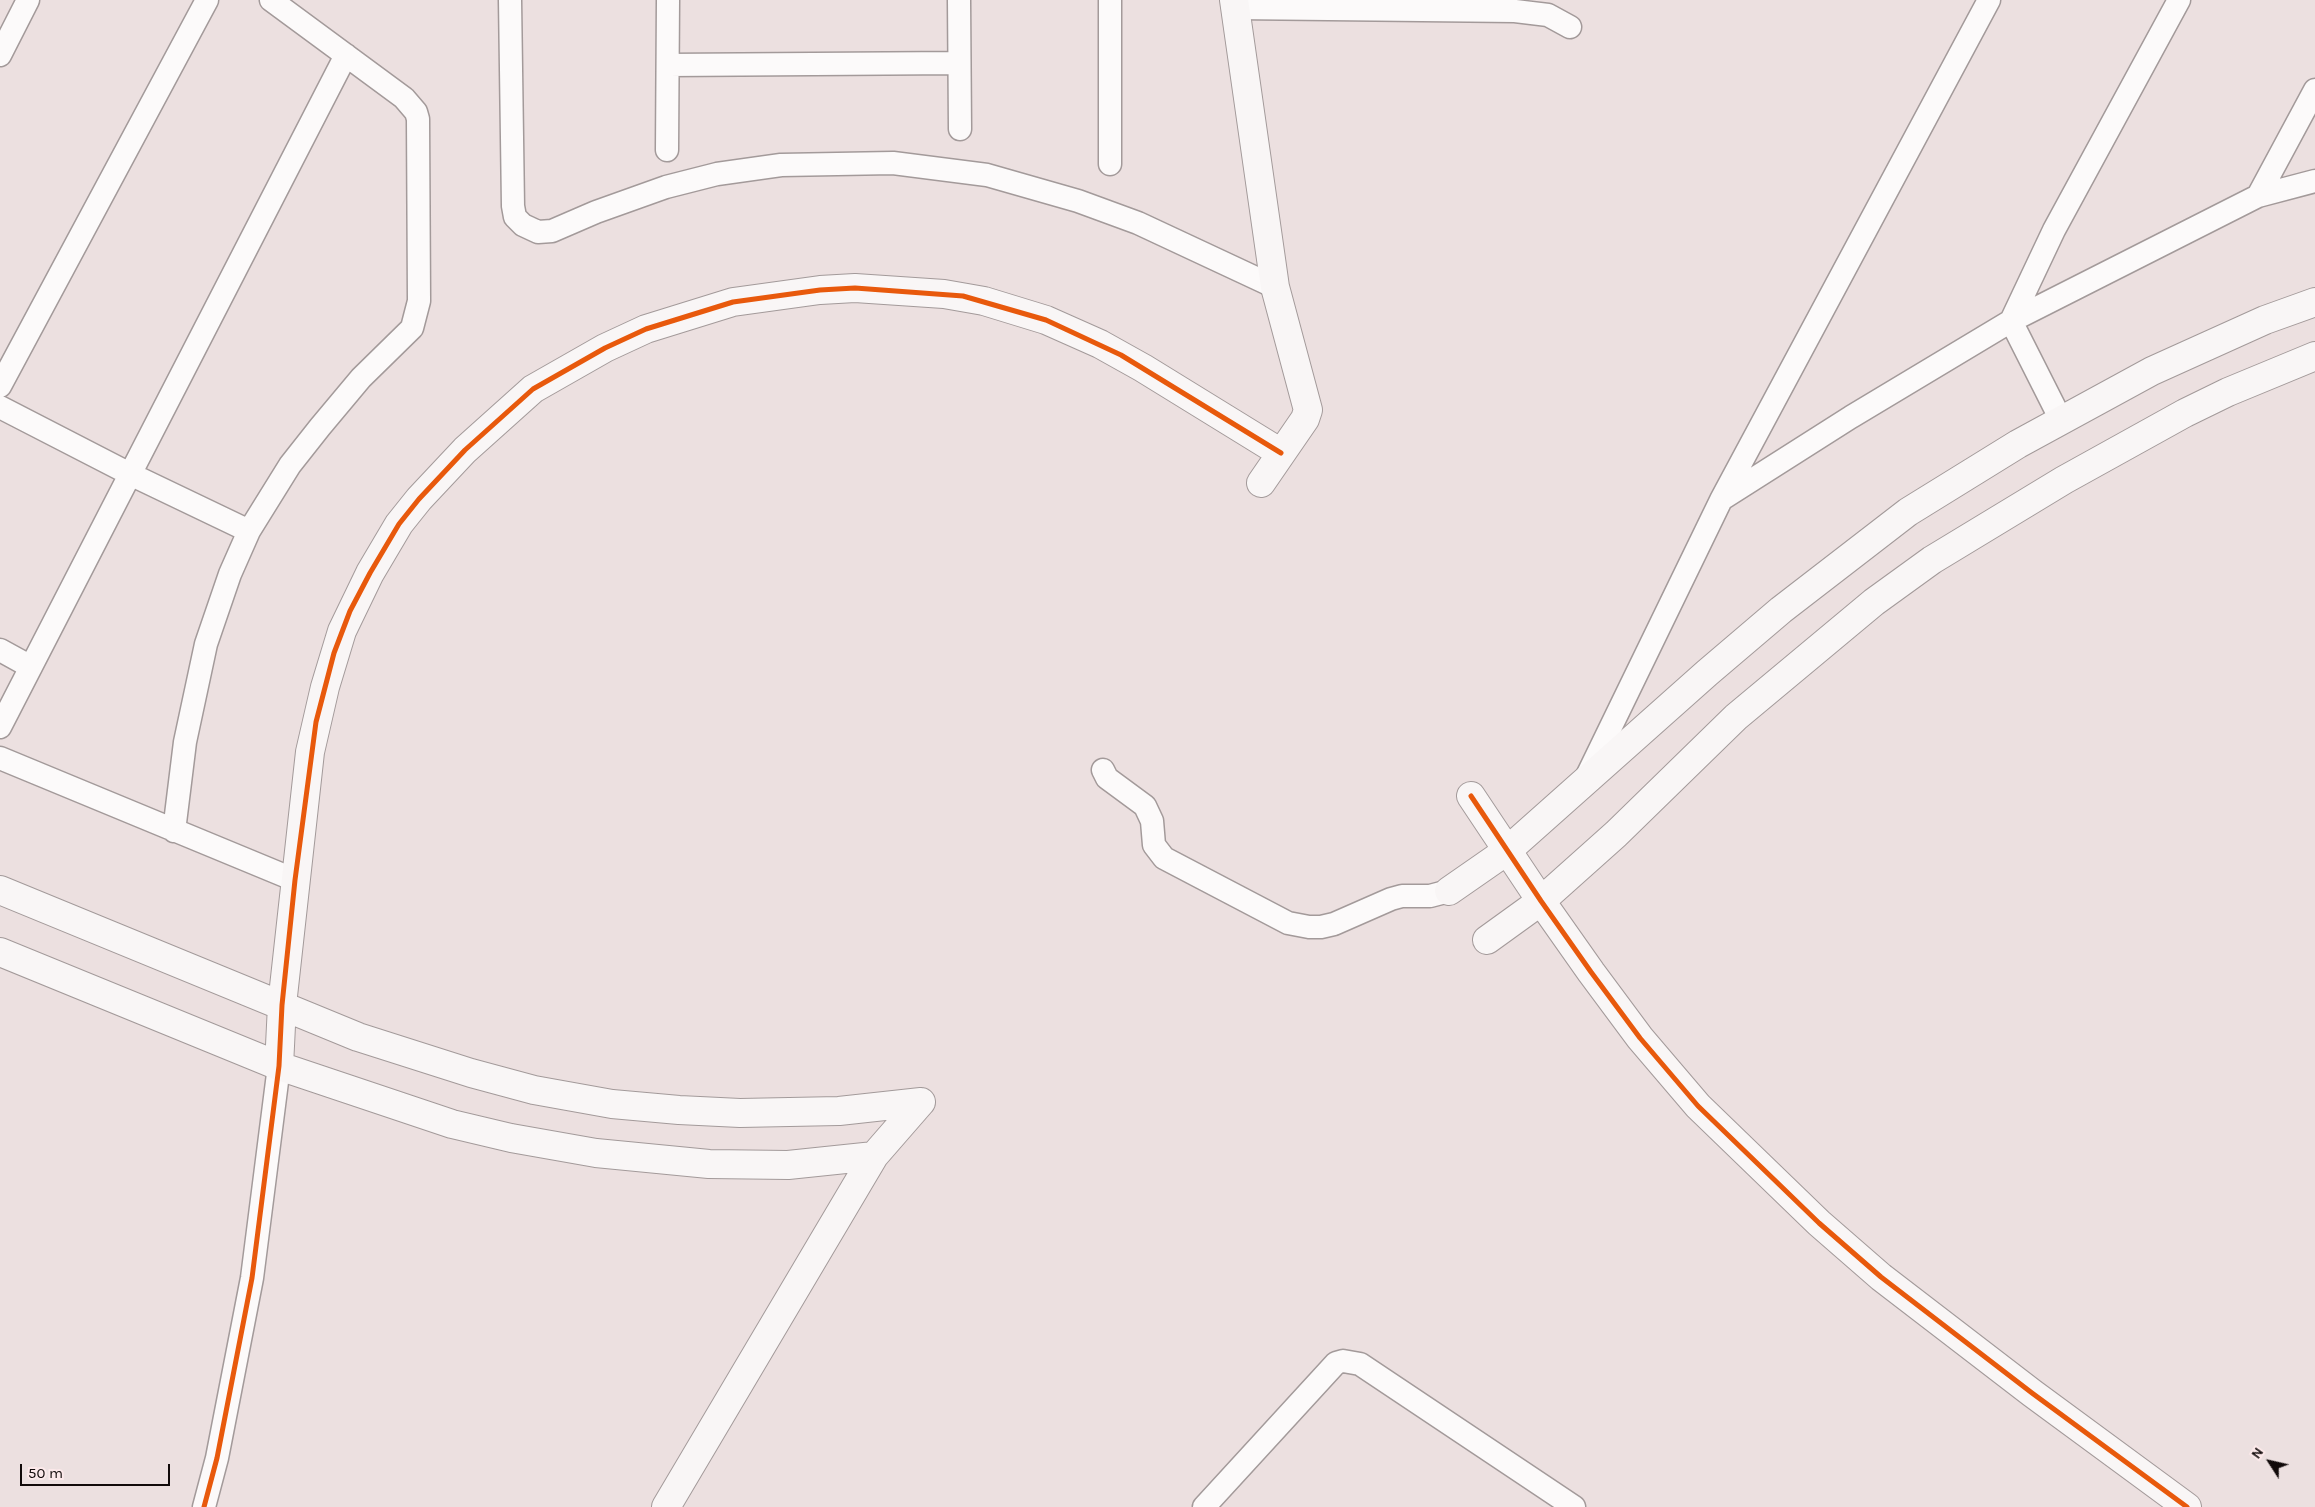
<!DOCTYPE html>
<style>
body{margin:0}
#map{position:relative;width:2315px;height:1507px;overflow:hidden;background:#ece0e0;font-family:Karla,sans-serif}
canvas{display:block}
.north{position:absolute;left:2245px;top:1437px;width:50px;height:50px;-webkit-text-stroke:4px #fce9ea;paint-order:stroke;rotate:305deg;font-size:14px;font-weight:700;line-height:20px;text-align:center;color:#110a0a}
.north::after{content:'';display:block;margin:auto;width:18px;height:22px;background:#110a0a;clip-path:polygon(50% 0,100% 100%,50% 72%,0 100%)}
.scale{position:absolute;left:20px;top:1464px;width:150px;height:22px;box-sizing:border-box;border:2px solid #110a0a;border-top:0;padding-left:6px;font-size:15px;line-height:18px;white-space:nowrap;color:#110a0a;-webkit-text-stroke:4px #fce9ea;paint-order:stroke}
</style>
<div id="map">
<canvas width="2315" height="1507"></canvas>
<div class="north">N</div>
<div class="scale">50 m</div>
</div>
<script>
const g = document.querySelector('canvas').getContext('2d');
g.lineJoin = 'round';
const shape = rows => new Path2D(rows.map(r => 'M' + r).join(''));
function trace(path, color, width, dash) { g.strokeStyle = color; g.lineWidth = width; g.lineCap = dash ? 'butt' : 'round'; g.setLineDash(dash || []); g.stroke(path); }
const street = shape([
 [510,0,513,206,515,217,523,225,538,232,552,231,596,212,666,187,717,174,781,165,893,163,987,175,1078,201,1138,223,1275,287],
 [959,0,960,129],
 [1235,8,1515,11,1548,15,1570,27],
 [0,55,28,0],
 [668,65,959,63],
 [667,150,668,0],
 [1110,164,1110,0],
 [2258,196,2315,90],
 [0,386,207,0],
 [0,407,130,474,249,531],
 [2061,420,2011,321,2054,230,2179,0],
 [1722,499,1851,417,2011,321,2258,196,2315,181],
 [0,650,31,667],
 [0,727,346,55],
 [0,758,295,880],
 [1103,770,1107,778,1145,806,1152,821,1154,845,1164,858,1288,923,1309,927,1321,927,1334,924,1391,899,1402,896,1430,896,1449,891],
 [1586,778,1721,500,1989,0],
 [174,831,185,742,206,644,230,574,249,531,290,465,320,427,361,378,412,328,419,301,418,119,416,112,404,98,271,0],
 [204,1507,217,1458,252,1278,279,1066],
 [1204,1507,1336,1363,1343,1361,1360,1364,1574,1507]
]);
const secondary = shape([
 [1234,0,1275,287,1308,410,1305,419,1261,483],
 [1471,796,1541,901,1591,972,1640,1038,1698,1106,1819,1223,1881,1277,2032,1393,2187,1507],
 [0,890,358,1037,471,1073,534,1090,612,1104,679,1110,740,1113,839,1111,921,1102],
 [1449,891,1508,850,1707,673,1781,610,1908,512,2018,444,2152,371,2265,320,2315,302],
 [1487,940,1541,901,1616,834,1736,717,1874,602,1932,560,2064,480,2185,413,2228,392,2315,356],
 [0,952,279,1066,452,1124,511,1138,596,1153,709,1164,788,1165,874,1156],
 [279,1066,282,1005,310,752,325,687,342,631,370,573,399,524,419,499,465,450,533,389,605,348,646,329,733,302,820,290,855,288,944,294,984,301,1046,320,1100,344,1143,368,1281,453],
 [666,1507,874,1156,921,1102]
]);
trace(street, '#a39a9a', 25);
trace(secondary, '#a39a9a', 30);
trace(street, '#fcfafa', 22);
trace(secondary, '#f9f6f6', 28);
trace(shape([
 [1471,796,1541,901,1591,972,1640,1038,1698,1106,1819,1223,1881,1277,2032,1393,2187,1507],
 [204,1507,217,1458,252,1278,279,1066,282,1005,295,880,316,722,334,653,350,611,370,573,399,524,419,499,465,450,533,389,605,348,646,329,733,302,820,290,855,288,963,296,1046,320,1121,355,1281,453]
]), '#e8590c', 5);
</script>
